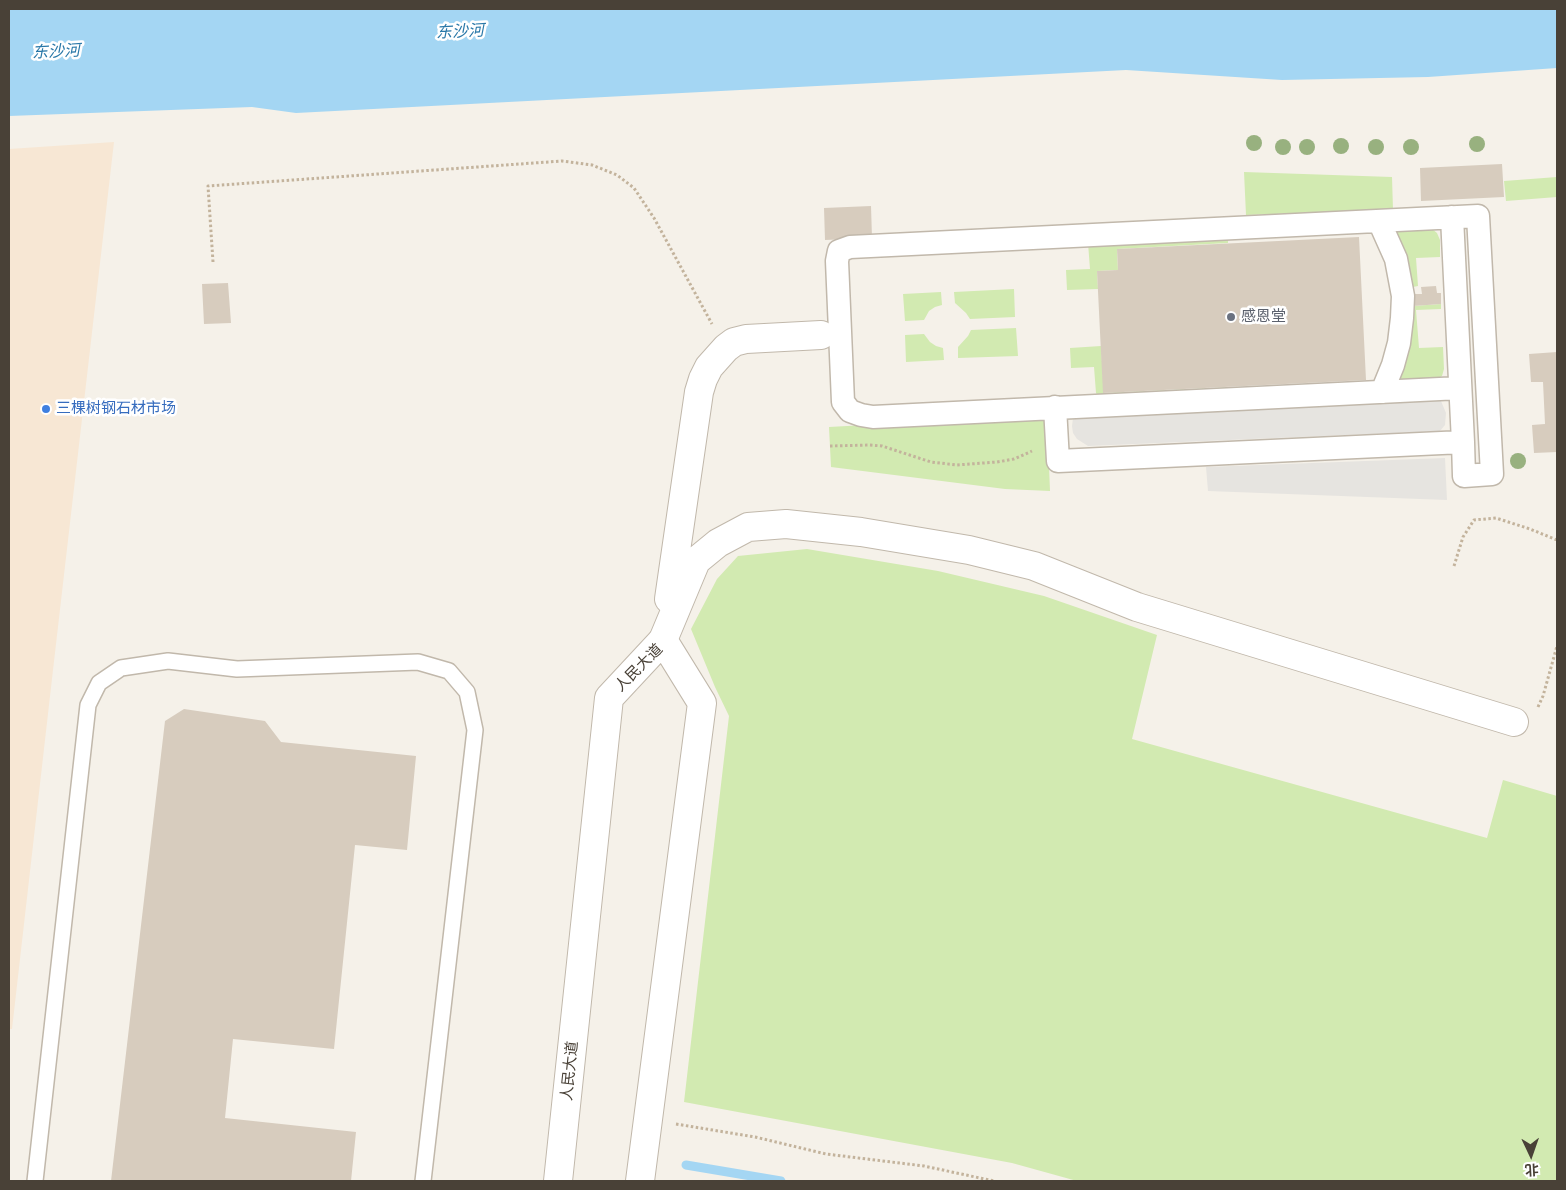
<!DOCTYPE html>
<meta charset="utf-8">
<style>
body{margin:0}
#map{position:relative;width:1566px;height:1190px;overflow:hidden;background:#f5f1e9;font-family:"IBM Plex Sans","Noto Sans SC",sans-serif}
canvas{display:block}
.frame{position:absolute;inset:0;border:10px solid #494137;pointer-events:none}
.north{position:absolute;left:1506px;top:1130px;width:50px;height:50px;-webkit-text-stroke:4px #fff;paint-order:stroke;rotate:177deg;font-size:14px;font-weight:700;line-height:20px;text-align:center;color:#494137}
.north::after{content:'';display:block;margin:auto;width:18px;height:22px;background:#494137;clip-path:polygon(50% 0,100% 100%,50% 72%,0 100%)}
</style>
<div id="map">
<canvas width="1566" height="1190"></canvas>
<div class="frame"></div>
<div class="north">北</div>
</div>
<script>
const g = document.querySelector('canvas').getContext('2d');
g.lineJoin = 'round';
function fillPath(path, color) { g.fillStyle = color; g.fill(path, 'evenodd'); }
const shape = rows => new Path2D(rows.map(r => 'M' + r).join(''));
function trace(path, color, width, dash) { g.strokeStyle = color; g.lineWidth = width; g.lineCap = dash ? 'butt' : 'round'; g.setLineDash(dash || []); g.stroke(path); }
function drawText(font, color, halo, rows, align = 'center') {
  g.font = font + ' "IBM Plex Sans","Noto Sans SC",sans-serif'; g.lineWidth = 5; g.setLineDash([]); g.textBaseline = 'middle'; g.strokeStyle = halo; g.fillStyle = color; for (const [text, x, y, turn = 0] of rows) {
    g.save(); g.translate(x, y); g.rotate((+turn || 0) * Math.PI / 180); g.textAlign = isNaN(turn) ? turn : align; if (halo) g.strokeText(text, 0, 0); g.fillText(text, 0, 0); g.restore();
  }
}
fillPath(shape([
 [114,142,53,670,12,1029,9,1029,9,149]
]), '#f7e7d4');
fillPath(shape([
 [1244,172,1392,177,1393,210,1246,215],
 [1557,177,1557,197,1506,201,1504,181],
 [1388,227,1432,229,1437,233,1440,240,1440,257,1416,258,1418,286,1413,287,1412,294,1413,306,1441,304,1441,309,1416,310,1419,348,1443,347,1444,369,1442,376,1435,380,1396,379,1400,346],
 [1228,235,1228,243,1117,249,1118,270,1097,271,1098,289,1067,290,1066,270,1090,269,1088,243],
 [1014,289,1015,317,970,319,966,313,955,303,954,292],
 [941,292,942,305,935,307,929,311,924,320,905,321,903,294],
 [1016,328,1018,356,958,358,958,347,968,336,971,330],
 [924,334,930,342,936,346,943,348,944,360,906,362,905,335],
 [1101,346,1104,393,1235,387,1235,392,1098,396,1096,393,1094,367,1071,368,1070,348],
 [1047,415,1050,491,1005,489,831,467,829,427],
 [807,549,938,571,1044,596,1157,635,1132,739,1487,838,1503,780,1557,796,1557,1181,1077,1181,1012,1163,684,1102,729,716,715,687,691,629,717,579,738,556]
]), '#d2eab1');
fillPath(shape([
 [1437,399,1441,401,1446,413,1445,425,1440,431,1088,446,1077,439,1073,433,1072,426,1073,418],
 [1445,458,1447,500,1208,491,1206,467]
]), '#e6e4e0');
fillPath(shape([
 [9,9,1557,9,1557,68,1428,77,1282,80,1126,70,296,113,252,107,9,116]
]), '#a4d6f3');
trace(shape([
 [686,1165,781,1181]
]), '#a4d6f3', 9);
fillPath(shape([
 [1502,164,1504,197,1421,201,1420,168],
 [871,206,872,238,825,240,824,208],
 [1359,237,1366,380,1103,393,1097,271,1118,270,1117,249],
 [228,283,231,323,204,324,202,284],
 [1436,286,1437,293,1441,293,1441,304,1413,306,1412,294,1422,294,1421,287],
 [1557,352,1557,452,1534,453,1532,425,1545,424,1543,382,1531,382,1529,354],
 [184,709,265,721,281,742,416,756,407,850,355,845,334,1049,233,1039,225,1118,356,1132,351,1181,111,1181,165,721]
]), '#d7ccbe');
const service = shape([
 [35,1181,88,705,99,683,121,668,168,661,237,669,418,662,449,671,467,692,475,730,423,1181]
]);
const pedestrian = shape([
 [1379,221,1396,259,1403,296,1402,318,1399,343,1393,365,1382,392],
 [1460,388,873,417,861,415,850,411,843,402,837,261,839,251,850,247,1478,216,1492,474,1464,476,1463,442],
 [1055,407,1058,461,1463,442,1452,217]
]);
const minor = shape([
 [669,599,699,392,703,379,709,367,726,348,734,342,746,339,821,335],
 [663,640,696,561,718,543,748,527,786,524,861,532,969,550,1034,566,1137,607,1514,722]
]);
const tertiary = shape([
 [558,1181,609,698,663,640,702,703,640,1181]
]);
trace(service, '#c1b8ab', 18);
trace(pedestrian, '#c1b8ab', 25);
trace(minor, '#c1b8ab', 30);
trace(tertiary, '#c1b8ab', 30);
trace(shape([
 [213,262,208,186,562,161,592,165,617,175,634,188,654,218,712,324],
 [830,446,870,445,882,446,931,462,957,465,997,462,1014,459,1032,451],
 [1454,566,1463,537,1474,520,1496,518,1530,529,1557,540],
 [1538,707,1543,696,1557,646],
 [676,1124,755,1137,826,1154,924,1166,994,1181]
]), '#c3b39c', 3, [2.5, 2.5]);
trace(service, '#fff', 15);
trace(pedestrian, '#fff', 22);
trace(minor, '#fff', 28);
trace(tertiary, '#fff', 28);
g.fillStyle = '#98b17f';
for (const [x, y] of [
 [1254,143],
 [1477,144],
 [1341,146],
 [1283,147],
 [1307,147],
 [1376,147],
 [1411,147],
 [1518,461]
]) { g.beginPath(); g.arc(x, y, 8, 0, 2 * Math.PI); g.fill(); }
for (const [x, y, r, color] of [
 [1231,317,5,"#6b7280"],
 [46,409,5,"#3f7fe0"]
]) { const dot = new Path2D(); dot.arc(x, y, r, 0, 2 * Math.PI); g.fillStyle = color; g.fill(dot); trace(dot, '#fff', 2); }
drawText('15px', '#5b616d', '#fff', [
 ["感恩堂",1241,317]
], 'left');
drawText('15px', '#366cbe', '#fff', [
 ["三棵树钢石材市场",56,409]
], 'left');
drawText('15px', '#494137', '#fff', [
 ["人民大道",639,668,-45],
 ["人民大道",570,1071,-84]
]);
drawText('italic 16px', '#2978a8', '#fff', [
 ["东沙河",460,32,-3],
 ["东沙河",56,52,-3]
]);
</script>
